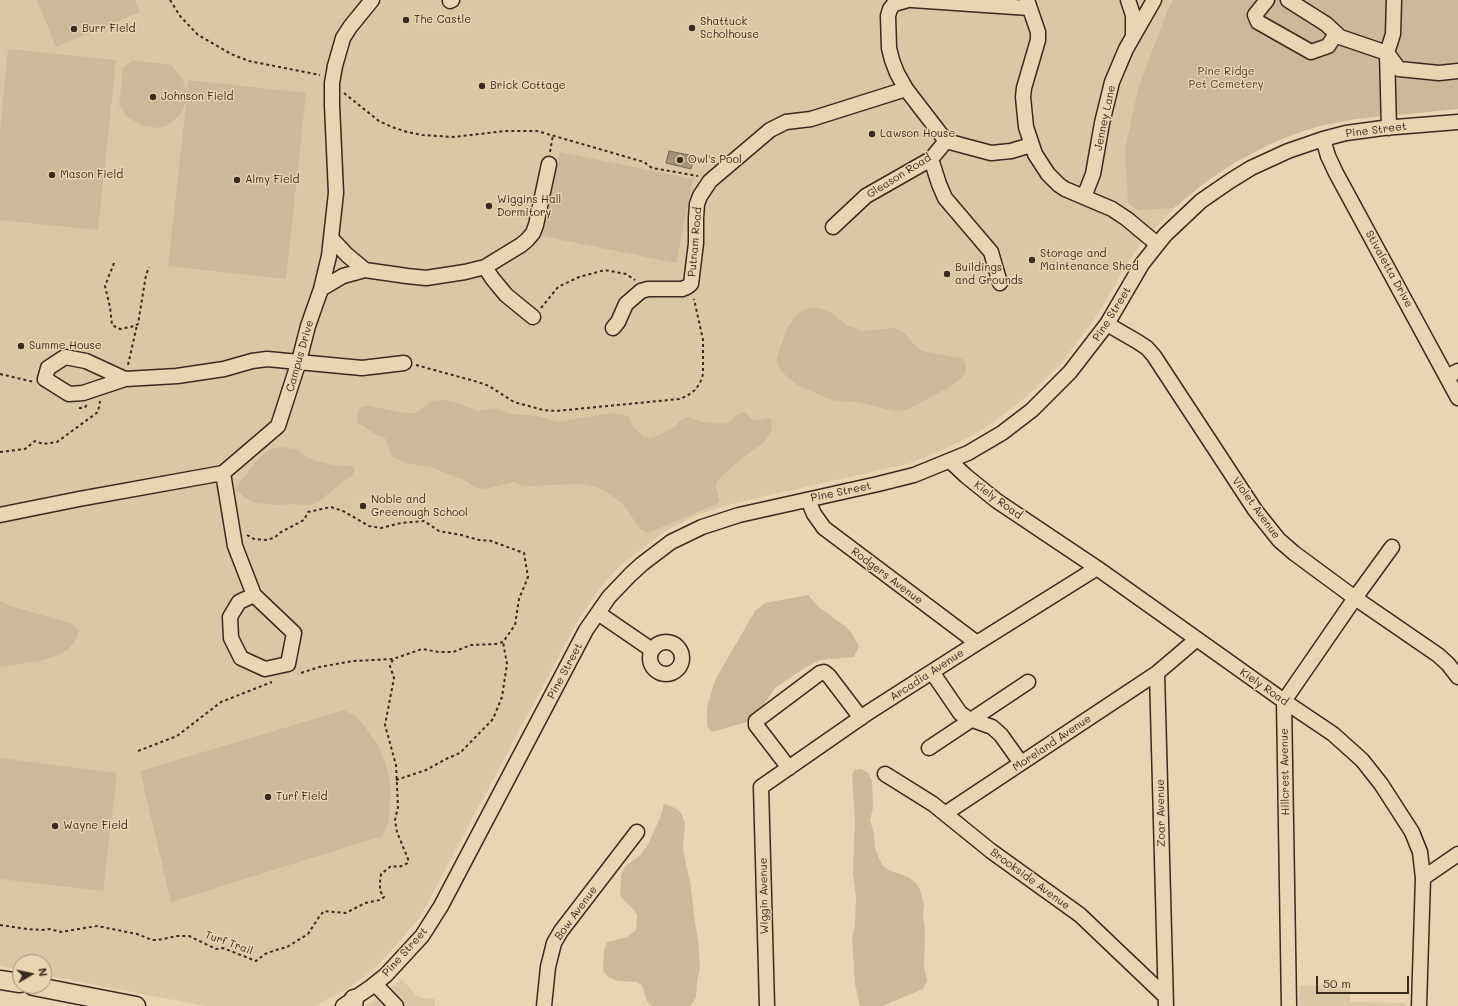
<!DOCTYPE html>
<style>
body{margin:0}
#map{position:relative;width:1458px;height:1006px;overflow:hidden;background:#ead4b3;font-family:Mali,sans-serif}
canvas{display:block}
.north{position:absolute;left:12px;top:954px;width:40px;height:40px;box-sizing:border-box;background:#ead4b3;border:1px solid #a49077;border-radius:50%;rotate:81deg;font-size:11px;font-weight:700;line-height:16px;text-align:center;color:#3b2a1e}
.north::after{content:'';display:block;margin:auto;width:14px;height:18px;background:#3b2a1e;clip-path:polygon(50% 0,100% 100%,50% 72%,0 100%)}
.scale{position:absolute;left:1316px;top:976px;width:93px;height:18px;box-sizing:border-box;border:2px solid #3b2a1e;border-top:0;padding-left:5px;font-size:12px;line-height:14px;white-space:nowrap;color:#3b2a1e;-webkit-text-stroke:3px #ead4b3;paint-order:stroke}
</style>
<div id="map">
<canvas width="1458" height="1006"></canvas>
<div class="north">N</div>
<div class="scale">50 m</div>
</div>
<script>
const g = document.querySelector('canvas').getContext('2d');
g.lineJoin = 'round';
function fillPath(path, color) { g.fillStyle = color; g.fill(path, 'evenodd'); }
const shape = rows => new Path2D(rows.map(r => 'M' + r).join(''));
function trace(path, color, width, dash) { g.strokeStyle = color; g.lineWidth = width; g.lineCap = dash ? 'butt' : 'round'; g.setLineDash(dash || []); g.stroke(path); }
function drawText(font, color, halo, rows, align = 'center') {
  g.font = font + ' Mali,sans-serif'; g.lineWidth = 3; g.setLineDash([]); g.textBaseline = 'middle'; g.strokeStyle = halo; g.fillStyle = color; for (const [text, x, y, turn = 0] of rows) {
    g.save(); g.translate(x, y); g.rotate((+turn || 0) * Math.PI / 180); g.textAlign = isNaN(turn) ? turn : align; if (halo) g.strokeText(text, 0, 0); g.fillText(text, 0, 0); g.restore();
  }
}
fillPath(shape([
 [0,0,1173,0,1168,9,1138,88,1125,149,1138,210,1174,208,1156,227,1139,246,1125,268,1096,317,1061,364,1023,400,979,432,945,449,911,463,735,503,697,515,664,532,621,565,599,589,576,624,421,915,401,940,377,966,364,977,347,989,314,1006,205,1006,44,975,44,962,20,962,20,970,0,966],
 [402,979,417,996,423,998,435,999,435,1006,366,1006],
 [1300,985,1350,987,1350,1002,1405,1003,1405,1006,1299,1006]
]), '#dbc6a6');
fillPath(shape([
 [37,0,135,0,140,12,56,47],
 [1173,0,1458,0,1458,109,1355,119,1320,126,1295,134,1270,144,1234,163,1203,184,1174,208,1138,210,1128,203,1125,149,1138,88,1168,9],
 [8,49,116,60,98,230,0,220,0,130],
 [133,60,171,65,182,78,187,93,188,80,306,93,286,279,168,266,186,104,179,116,166,126,159,128,143,126,129,118,119,106,123,68],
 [560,152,693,179,676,263,542,236],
 [808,308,819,308,831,313,847,325,861,331,894,328,905,333,913,343,922,351,961,358,966,363,966,373,957,382,942,391,906,410,895,411,856,402,835,401,822,396,796,384,782,372,776,360,787,329,797,314],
 [442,400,454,402,478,411,494,408,512,414,538,416,558,422,610,413,623,415,629,417,633,427,644,437,651,438,659,435,676,426,679,422,685,418,689,417,702,422,720,424,728,423,739,413,744,412,754,421,769,418,771,419,772,428,771,432,762,444,738,461,722,476,716,483,716,488,720,500,717,504,648,533,641,530,622,503,608,493,596,487,581,484,524,486,514,482,486,489,476,488,466,481,431,467,406,463,394,458,391,454,385,438,375,434,357,422,357,416,359,409,363,406,368,406,405,413,415,413,433,401],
 [280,447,296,449,308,457,316,461,334,465,352,466,355,470,351,477,341,483,317,503,309,505,292,504,276,505,256,503,247,499,235,489,258,459,269,450],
 [808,595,819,607,846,627,852,634,859,646,854,657,820,660,806,667,775,688,760,710,751,721,711,732,707,726,707,707,715,680,755,611,765,603],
 [0,601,8,605,72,624,78,630,77,637,73,644,68,649,59,655,39,661,0,667],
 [344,710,358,718,368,731,379,747,386,765,391,788,388,824,382,836,171,902,140,771],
 [0,758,117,773,103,891,0,879],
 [861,769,868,773,872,780,873,808,870,820,874,834,875,848,882,865,888,870,908,877,917,884,920,890,924,905,923,914,925,931,924,967,927,981,923,989,882,1006,860,1006,855,984,852,940,855,925,856,897,853,872,855,820,852,774,855,770],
 [664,804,675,808,681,813,685,823,683,848,686,865,690,880,695,922,698,940,700,967,697,982,696,997,691,1005,687,1006,652,1006,647,1001,642,985,636,982,618,981,608,977,603,971,604,950,607,942,627,937,636,930,637,915,634,910,624,901,620,895,621,875,625,867,640,855,647,846,660,818]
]), '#ceb89b');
const water = shape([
 [669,151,694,156,691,169,666,163,669,151]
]);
fillPath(water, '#a69178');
trace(water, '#7b6854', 1);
const minor = shape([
 [908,0,894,4,890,9,888,16,889,48,892,60,897,73,906,89,946,141,991,153,1011,151,1031,145],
 [912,0,1029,8],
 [1027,0,1038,32,1038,40,1024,88,1023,97,1026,127,1035,154,1048,174,1059,185,1065,189,1112,209,1127,219,1157,244],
 [1128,0,1133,15,1133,35],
 [1267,0,1255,15,1258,22,1311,52,1328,46,1336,34],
 [1288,0,1326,24,1340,37,1387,53,1399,69,1439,73,1458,71],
 [450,1,452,0],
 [1389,128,1387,53,1393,34,1394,0],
 [1323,139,1328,156,1336,173,1458,398],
 [931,159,939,184,945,198,991,252,1000,283],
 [1084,197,1093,174,1102,123,1112,82,1126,49,1154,0],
 [833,227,866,196,931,159,946,141],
 [331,238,347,255,365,270,407,276,426,278,465,272,485,267,521,245,527,240,533,233,536,225,549,164],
 [485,267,492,278,506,295,533,317],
 [321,289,343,276,365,270],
 [1107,324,1138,342,1147,348,1154,356,1255,510,1279,540,1294,553,1355,598,1438,655,1448,664,1458,677],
 [613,328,618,322,626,304,641,291,648,289,682,289,687,287,691,284,696,243,696,218,697,204,700,196,710,181,770,130,786,122,811,119,906,89],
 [1447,377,1458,371],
 [125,379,86,361,65,357,48,368,45,379,69,394,83,393,125,379,177,376,224,369,252,361,267,359,362,368,404,363],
 [950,461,966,476,997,501,1097,568,1284,701,1333,734,1362,760,1381,784,1412,832,1420,852,1423,878,1419,1006],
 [223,473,235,546,254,595,294,633,288,664,265,669,241,658,231,638,230,617,239,602,254,595],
 [808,500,814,514,824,528,977,643],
 [0,515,79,499,223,473,278,426,299,361,308,326,321,289,329,256,336,193,332,105,332,83,335,66,343,38,350,27,372,0],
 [598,613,652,650],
 '650 658a16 16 0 1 1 32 0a16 16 0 1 1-32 0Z',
 [932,672,960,713,967,718,992,727,1001,735,1021,763],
 [929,748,1028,682],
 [789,768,756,725,756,721,820,673,824,672,829,676,861,718],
 [885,774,933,804,991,851,1080,915,1165,996],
 [946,813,1157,673],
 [1423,878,1458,854],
 [375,984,396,1006],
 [343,1006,371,987,386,975,422,936,441,906,586,630,609,597,630,575,642,564,671,542,702,527,739,515,878,484,914,475,968,453,1002,433,1032,410,1070,372,1107,324,1142,264,1165,235,1201,201,1230,181,1251,168,1288,151,1323,139,1346,133,1383,128,1458,122],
 [544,1006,548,967,554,943,561,931,637,832],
 [767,1006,761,787,869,712,977,643,1097,568],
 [1166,1006,1157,673,1197,639],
 [1289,1006,1284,701,1355,598,1392,547]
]);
const major = shape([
 [0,980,20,983],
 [33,986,136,1006],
 [353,1006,354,999]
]);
trace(minor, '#3b2a1e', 17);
trace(major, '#3b2a1e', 21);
trace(shape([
 [170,0,180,16,198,35,231,54,249,61,320,75],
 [344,93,379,121,392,127,407,132,422,135,454,137,505,131,537,131,644,162,652,168,698,176],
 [550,152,553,135],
 [114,263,105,286,110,307,112,325,120,329,135,326,138,324,146,275,149,267],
 [541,308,558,287,579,277,605,270,626,274,635,280],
 [128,365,137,325],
 [416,365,478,382,489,386,514,402,543,410,556,411,679,399,687,396,695,390,700,383,703,374,703,340,694,299],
 [0,374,34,382],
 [79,408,84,408,87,405],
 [0,452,25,449,35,441,43,444,57,442,98,412,100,401],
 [247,535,254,539,266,540,274,538,281,532,304,520,308,512,331,507,343,511,369,526,381,528,401,523,424,521,439,531,461,535,479,540,491,541,524,553,528,577,519,599,515,625,503,642,496,644,471,645,453,652,439,652,422,649,393,659,354,661,319,667,298,674],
 [138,751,177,736,221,702,272,682],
 [396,780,426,770,448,758,460,753,493,719,502,697,507,664,503,642],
 [0,925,27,929,42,930,50,929,61,932,97,926,137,934,152,940,158,940,177,936,189,936,216,949,223,948,256,961,265,954,276,950,287,947,308,934,319,917,324,911,346,913,365,903,380,900,384,897,380,891,380,882,381,874,391,866,399,867,408,863,408,859,397,832,395,820,398,807,396,765,385,725,394,678,390,666,393,659]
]), '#3b2a1e', 2, [3, 3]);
trace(minor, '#ead4b3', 14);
trace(major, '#ead4b3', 18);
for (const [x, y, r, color] of [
 [406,20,4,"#3b2a1e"],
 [692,28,4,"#3b2a1e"],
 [74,29,4,"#3b2a1e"],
 [482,86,4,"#3b2a1e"],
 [153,97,4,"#3b2a1e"],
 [872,134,4,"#3b2a1e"],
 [680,160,4,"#3b2a1e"],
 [52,175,4,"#3b2a1e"],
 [237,180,4,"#3b2a1e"],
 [489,206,4,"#3b2a1e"],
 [1032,260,4,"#3b2a1e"],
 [947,274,4,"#3b2a1e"],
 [21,346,4,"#3b2a1e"],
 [363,506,4,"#3b2a1e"],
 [268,797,4,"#3b2a1e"],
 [55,826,4,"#3b2a1e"]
]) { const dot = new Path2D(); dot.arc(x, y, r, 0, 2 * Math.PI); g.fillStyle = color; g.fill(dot); trace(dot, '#ead4b3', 1.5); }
drawText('11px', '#3b2a1e', '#ead4b3', [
 ["The Castle",414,20],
 ["Shattuck",700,22],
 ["Scholhouse",700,35],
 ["Burr Field",82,29],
 ["Brick Cottage",490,86],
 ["Johnson Field",161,97],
 ["Lawson House",880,134],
 ["Owl's Pool",688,160],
 ["Mason Field",60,175],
 ["Almy Field",245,180],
 ["Wiggins Hall",497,200],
 ["Dormitory",497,213],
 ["Storage and",1040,254],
 ["Maintenance Shed",1040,267],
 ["Buildings",955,268],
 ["and Grounds",955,281],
 ["Summe House",29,346],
 ["Noble and",371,500],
 ["Greenough School",371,513],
 ["Turf Field",276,797],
 ["Wayne Field",63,826]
], 'left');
drawText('11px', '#513f31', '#ead4b3', [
 ["Pine Ridge",1226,72],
 ["Pet Cemetery",1226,85]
]);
drawText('11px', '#3b2a1e', '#ead4b3', [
 ["Jenney Lane",1105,118,-78],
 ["Pine Street",1376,130,-7],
 ["Gleason Road",899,176,-32],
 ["Putnam Road",695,242,-85],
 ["Stivaletta Drive",1389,269,61],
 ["Pine Street",1112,314,-58],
 ["Campus Drive",300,356,-74],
 ["Pine Street",841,492,-12],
 ["Kiely Road",998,500,36],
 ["Violet Avenue",1256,508,54],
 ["Rodgers Avenue",887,576,37],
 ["Pine Street",565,671,-62],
 ["Arcadia Avenue",927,675,-33],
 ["Kiely Road",1264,687,35],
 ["Moreland Avenue",1052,743,-34],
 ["Hillcrest Avenue",1285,772,-91],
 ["Zoar Avenue",1161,813,-91],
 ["Brookside Avenue",1030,879,36],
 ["Wiggin Avenue",764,896,-91],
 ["Bow Avenue",576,913,-54],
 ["Turf Trail",229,943,20],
 ["Pine Street",405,952,-48]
]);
</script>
